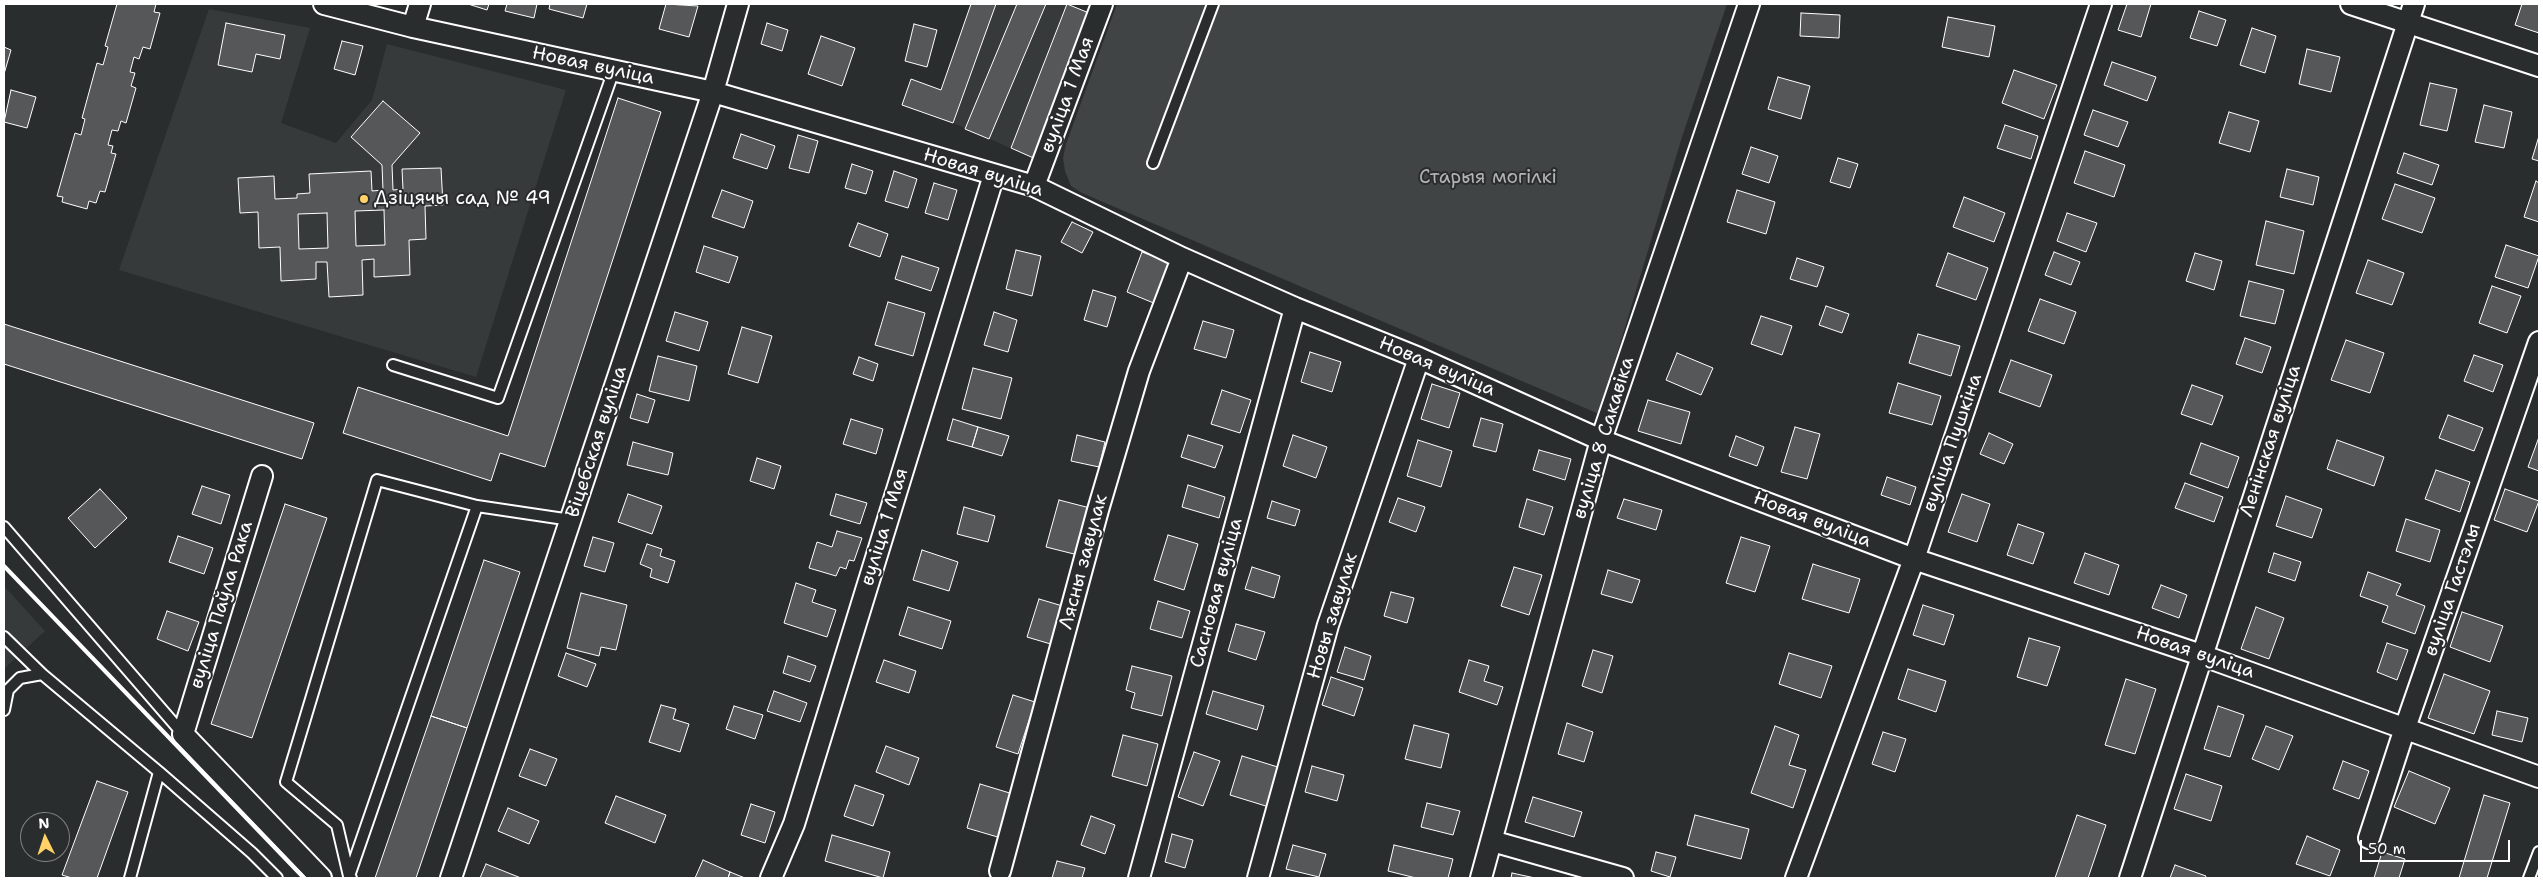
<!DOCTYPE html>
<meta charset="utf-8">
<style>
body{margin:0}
#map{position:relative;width:2543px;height:882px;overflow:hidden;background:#2a2d2e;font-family:"Shantell Sans",sans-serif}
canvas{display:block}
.frame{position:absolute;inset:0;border:5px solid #fff;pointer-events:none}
.north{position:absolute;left:20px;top:812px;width:50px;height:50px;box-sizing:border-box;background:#2a2d2e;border:1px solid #7f8182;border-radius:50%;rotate:356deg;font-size:14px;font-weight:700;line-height:20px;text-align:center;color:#fff}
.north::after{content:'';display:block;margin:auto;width:18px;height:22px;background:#ffd166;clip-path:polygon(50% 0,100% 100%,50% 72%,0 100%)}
.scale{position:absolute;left:2360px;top:840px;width:150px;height:22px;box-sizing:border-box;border:2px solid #fff;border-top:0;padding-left:6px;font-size:15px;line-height:18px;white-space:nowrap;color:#fff;-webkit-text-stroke:4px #2a2d2e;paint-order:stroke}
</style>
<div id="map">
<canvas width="2543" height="882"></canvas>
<div class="frame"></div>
<div class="north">N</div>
<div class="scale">50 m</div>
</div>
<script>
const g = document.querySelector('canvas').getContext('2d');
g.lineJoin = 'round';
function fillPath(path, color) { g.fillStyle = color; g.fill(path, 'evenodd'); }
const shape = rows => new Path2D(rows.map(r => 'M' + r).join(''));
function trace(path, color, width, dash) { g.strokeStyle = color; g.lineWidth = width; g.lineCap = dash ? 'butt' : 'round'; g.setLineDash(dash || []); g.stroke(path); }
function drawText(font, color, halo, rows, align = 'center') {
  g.font = font + ' "Shantell Sans",sans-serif'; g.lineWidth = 4; g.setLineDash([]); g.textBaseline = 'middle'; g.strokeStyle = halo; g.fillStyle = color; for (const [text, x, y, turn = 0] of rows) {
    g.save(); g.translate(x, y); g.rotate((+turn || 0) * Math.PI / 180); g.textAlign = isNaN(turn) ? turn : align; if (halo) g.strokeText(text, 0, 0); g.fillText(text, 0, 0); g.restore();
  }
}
fillPath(shape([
 [971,4,1067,4,1089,13,1038,160,953,123,902,105,911,79,941,90],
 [209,9,310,28,281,123,336,143,372,100,387,44,566,90,476,377,119,270],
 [4,586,45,631,4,669]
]), '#373a3b');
fillPath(shape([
 [1117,4,1727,4,1682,137,1599,414,1082,193,1071,186,1065,171,1063,158,1066,144]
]), '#414445');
const building = shape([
 [117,4,156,4,154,12,160,13,150,49,143,47,139,59,134,57,130,72,135,73,131,86,136,88,126,123,121,121,118,131,112,130,108,145,113,146,111,153,116,154,105,192,100,191,96,203,89,201,87,209,62,202,63,197,57,196,75,133,81,135,85,119,82,118,97,63,103,65,108,47,105,46,117,4],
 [468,4,489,4,487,10,468,4],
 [507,4,537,4,534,18,505,11,507,4],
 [550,4,587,4,583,18,549,9,550,4],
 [666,4,698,6,689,37,659,29,666,4],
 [971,4,996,4,953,123,902,105,911,79,941,90,971,4],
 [1017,4,1046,4,989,139,965,129,1017,4],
 [1067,4,1089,13,1038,160,1011,148,1067,4],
 [2127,4,2151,4,2141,37,2118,30,2127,4],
 [2522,4,2539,4,2539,33,2515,25,2522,4],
 [2199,11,2226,20,2217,46,2190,38,2199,11],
 [1801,13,1840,15,1839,38,1800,36,1801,13],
 [1948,17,1995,26,1989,57,1942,47,1948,17],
 [226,23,285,35,280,59,256,54,252,72,218,65,226,23],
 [767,23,788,30,782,51,761,44,767,23],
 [914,24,937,30,927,67,905,61,914,24],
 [2252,28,2276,36,2265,73,2240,65,2252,28],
 [821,36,855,48,842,86,808,74,821,36],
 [342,41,363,46,355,75,334,69,342,41],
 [4,47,11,50,4,74,4,47],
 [2307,49,2340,57,2331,92,2299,84,2307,49],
 [2112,62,2156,77,2147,101,2104,85,2112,62],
 [2014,70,2057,85,2044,119,2002,103,2014,70],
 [1778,77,1810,86,1801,119,1768,109,1778,77],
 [2430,83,2457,89,2447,131,2420,125,2430,83],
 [11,90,36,97,27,128,4,122,11,90],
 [618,98,661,112,545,467,500,453,491,481,343,433,358,387,508,436,618,98],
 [383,101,420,133,392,165,393,190,403,189,402,169,441,168,443,205,425,206,426,239,409,240,410,275,374,277,374,259,362,260,363,295,329,297,327,262,316,262,316,279,281,281,280,247,259,248,258,212,240,213,238,178,274,176,275,199,297,198,297,194,310,193,309,174,371,171,372,191,383,190,382,165,351,137,383,101],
 [384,210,385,245,356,246,355,211,384,210],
 [327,213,328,248,299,249,298,214,327,213],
 [2484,105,2512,112,2504,148,2475,142,2484,105],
 [2093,110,2128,122,2118,147,2084,135,2093,110],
 [2229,112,2259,121,2250,152,2219,143,2229,112],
 [2005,125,2038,136,2031,159,1997,148,2005,125],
 [741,134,775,146,767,169,733,158,741,134],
 [798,135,818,141,809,173,789,168,798,135],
 [2539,136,2539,161,2532,159,2539,136],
 [1751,147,1778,156,1769,183,1742,174,1751,147],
 [2085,151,2125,165,2114,197,2074,183,2085,151],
 [2404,153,2439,165,2432,185,2397,173,2404,153],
 [1838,158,1858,164,1850,188,1830,182,1838,158],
 [852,164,873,171,866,194,845,188,852,164],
 [2287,169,2319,177,2313,205,2280,197,2287,169],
 [894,171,917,179,908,208,885,201,894,171],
 [2536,181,2539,183,2539,222,2524,217,2536,181],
 [934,183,957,190,948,220,925,213,934,183],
 [2395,184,2435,198,2422,233,2382,219,2395,184],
 [722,190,753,201,744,228,712,217,722,190],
 [1737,190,1775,202,1766,234,1727,222,1737,190],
 [1964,197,2005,213,1994,242,1953,227,1964,197],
 [2067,213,2097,223,2086,252,2057,241,2067,213],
 [2266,221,2304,231,2294,274,2256,265,2266,221],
 [1072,222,1093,232,1082,253,1061,242,1072,222],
 [858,223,888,234,880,257,849,246,858,223],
 [2506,245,2539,256,2528,288,2495,277,2506,245],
 [704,246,738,257,729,283,696,272,704,246],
 [1016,250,1041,256,1032,296,1006,289,1016,250],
 [1142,252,1172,263,1156,304,1127,292,1142,252],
 [2054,252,2080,262,2071,285,2045,275,2054,252],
 [1948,253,1988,268,1976,300,1936,286,1948,253],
 [2195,253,2222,261,2214,290,2186,281,2195,253],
 [902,256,939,268,931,291,895,279,902,256],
 [1797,258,1824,267,1817,287,1790,279,1797,258],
 [2368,260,2404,273,2392,305,2356,293,2368,260],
 [2249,281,2284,290,2275,324,2240,316,2249,281],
 [2492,286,2521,296,2507,333,2479,323,2492,286],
 [1093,290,1116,297,1107,327,1084,320,1093,290],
 [2040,299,2076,312,2064,344,2028,331,2040,299],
 [888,302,925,313,913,356,875,345,888,302],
 [1826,306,1849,314,1842,333,1819,325,1826,306],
 [675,312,708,322,699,351,666,341,675,312],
 [994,312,1017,320,1008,352,984,345,994,312],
 [1761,316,1792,326,1782,355,1751,344,1761,316],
 [1203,321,1234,330,1226,358,1194,349,1203,321],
 [4,324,314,423,302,459,4,364,4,324],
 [742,327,772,336,758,383,728,374,742,327],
 [1918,334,1960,346,1951,376,1909,363,1918,334],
 [2245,338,2271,347,2262,373,2236,364,2245,338],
 [2346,340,2384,353,2370,393,2331,380,2346,340],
 [1310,352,1341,362,1332,392,1301,382,1310,352],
 [1677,353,1713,368,1701,395,1666,380,1677,353],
 [2474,355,2503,365,2493,392,2464,381,2474,355],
 [658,356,697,366,689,401,649,391,658,356],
 [859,357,878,364,873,381,853,374,859,357],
 [2011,360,2052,375,2040,407,1999,392,2011,360],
 [973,368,1012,378,1001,419,962,409,973,368],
 [1898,383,1941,396,1932,425,1889,413,1898,383],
 [1432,384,1460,393,1449,428,1421,419,1432,384],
 [2192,385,2223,396,2212,425,2181,414,2192,385],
 [1222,390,1251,400,1240,433,1211,424,1222,390],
 [637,394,655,400,648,423,630,418,637,394],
 [1648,400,1690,412,1681,444,1638,431,1648,400],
 [2448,415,2483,428,2474,451,2439,438,2448,415],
 [1481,418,1503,424,1496,452,1473,446,1481,418],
 [851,419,883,429,876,454,843,444,851,419],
 [953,419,978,427,972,447,947,440,953,419],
 [978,427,1009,436,1002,456,972,447,978,427],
 [1795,427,1820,434,1807,479,1781,472,1795,427],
 [1989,433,2013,444,2004,464,1980,454,1989,433],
 [1077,435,1105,442,1099,467,1071,461,1077,435],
 [1188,435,1223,446,1215,468,1181,457,1188,435],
 [1293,435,1327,447,1316,478,1283,466,1293,435],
 [1736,436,1764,447,1757,466,1729,456,1736,436],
 [2539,437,2539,471,2528,467,2539,437],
 [1418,440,1452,451,1441,487,1407,476,1418,440],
 [2337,440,2384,457,2374,486,2327,469,2337,440],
 [633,442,673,453,668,475,627,465,633,442],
 [2201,443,2239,457,2228,488,2190,474,2201,443],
 [1539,450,1571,459,1565,480,1533,470,1539,450],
 [757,458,781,466,774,489,750,481,757,458],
 [2436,470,2470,482,2460,512,2425,499,2436,470],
 [1887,477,1916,487,1910,505,1881,495,1887,477],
 [2185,483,2223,497,2214,522,2175,508,2185,483],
 [1188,485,1225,497,1219,518,1182,507,1188,485],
 [202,486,230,495,221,524,192,514,202,486],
 [100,489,127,518,95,548,68,518,100,489],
 [2505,489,2539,501,2527,532,2494,520,2505,489],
 [628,494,662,506,652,534,618,522,628,494],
 [836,494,867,503,860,524,830,515,836,494],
 [1962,494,1990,504,1977,542,1948,532,1962,494],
 [2286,496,2322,509,2312,538,2276,526,2286,496],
 [1398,498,1425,507,1416,532,1389,522,1398,498],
 [1527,499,1553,507,1544,535,1519,527,1527,499],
 [1624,499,1662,510,1656,530,1617,518,1624,499],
 [1059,500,1090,508,1078,555,1046,547,1059,500],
 [1272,501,1300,510,1295,526,1267,518,1272,501],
 [285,504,327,518,252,738,211,724,285,504],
 [964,507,995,516,988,542,957,534,964,507],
 [2406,519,2440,530,2430,562,2396,551,2406,519],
 [2018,524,2044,533,2033,564,2007,555,2018,524],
 [837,531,862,538,854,561,849,560,846,569,840,567,836,576,809,568,817,542,832,547,837,531],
 [1168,535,1198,544,1184,590,1154,580,1168,535],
 [178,536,213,548,204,574,169,562,178,536],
 [593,537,614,543,605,572,584,566,593,537],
 [1741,537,1770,546,1755,592,1726,583,1741,537],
 [647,544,662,549,660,556,675,561,668,583,650,577,652,569,640,564,647,544],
 [922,550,958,562,949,591,913,580,922,550],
 [2085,553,2119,565,2109,595,2074,583,2085,553],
 [2274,553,2301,562,2295,581,2268,572,2274,553],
 [484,560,520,572,467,728,431,716,484,560],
 [1813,564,1860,579,1849,613,1802,599,1813,564],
 [1252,567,1280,576,1274,598,1245,589,1252,567],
 [1514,567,1542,575,1529,615,1501,606,1514,567],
 [1608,570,1640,580,1632,603,1601,594,1608,570],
 [2368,572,2401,584,2396,595,2425,606,2415,634,2382,622,2388,606,2360,596,2368,572],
 [796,583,816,590,812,602,836,610,827,637,784,623,796,583],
 [2161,585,2187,595,2179,618,2152,608,2161,585],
 [1391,592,1414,598,1407,623,1384,616,1391,592],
 [581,593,627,605,616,650,601,647,599,656,567,648,581,593],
 [1039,599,1066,607,1054,645,1027,637,1039,599],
 [1158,601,1190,611,1182,638,1150,629,1158,601],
 [1923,605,1954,615,1944,645,1913,635,1923,605],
 [908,607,951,621,942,649,899,635,908,607],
 [2256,607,2284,618,2269,659,2241,649,2256,607],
 [167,611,199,622,188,651,157,639,167,611],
 [2462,612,2503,626,2490,662,2450,647,2462,612],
 [1236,624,1265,632,1256,660,1228,651,1236,624],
 [2029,638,2060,647,2047,686,2017,677,2029,638],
 [2387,643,2408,650,2397,680,2377,672,2387,643],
 [1345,647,1371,656,1364,680,1337,672,1345,647],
 [1593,650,1613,656,1602,693,1582,686,1593,650],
 [566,653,596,664,587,687,558,676,566,653],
 [1789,653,1832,666,1821,698,1779,684,1789,653],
 [788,656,816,666,810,682,783,673,788,656],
 [884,660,916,671,909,693,876,682,884,660],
 [1469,660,1489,666,1484,681,1503,687,1497,705,1459,692,1469,660],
 [1132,666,1172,676,1162,716,1131,708,1135,693,1126,690,1132,666],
 [1908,669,1946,681,1936,712,1898,699,1908,669],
 [2444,674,2490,691,2474,734,2428,718,2444,674],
 [1331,677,1363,688,1354,716,1322,705,1331,677],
 [2126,679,2156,689,2135,754,2105,745,2126,679],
 [774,691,807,703,800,722,767,711,774,691],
 [1213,691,1264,706,1257,730,1206,714,1213,691],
 [1013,695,1035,702,1018,754,996,747,1013,695],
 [661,705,676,709,673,719,689,724,680,752,649,742,661,705],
 [734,706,763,715,755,739,726,729,734,706],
 [2218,706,2244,715,2230,757,2204,749,2218,706],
 [2497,711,2528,718,2522,742,2492,735,2497,711],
 [431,716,467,728,416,878,375,878,431,716],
 [1567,723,1593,732,1584,762,1558,754,1567,723],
 [1414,725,1449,734,1441,768,1405,759,1414,725],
 [1775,726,1799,735,1789,765,1806,770,1793,808,1751,793,1775,726],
 [2266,726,2293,736,2279,770,2252,759,2266,726],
 [1883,732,1906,739,1895,772,1872,764,1883,732],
 [1123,735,1158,744,1147,786,1112,776,1123,735],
 [886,746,919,758,909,785,876,772,886,746],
 [530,749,557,759,546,786,519,776,530,749],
 [1194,752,1220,761,1203,806,1178,797,1194,752],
 [1242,756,1281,768,1269,807,1230,795,1242,756],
 [2343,761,2369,771,2359,799,2333,789,2343,761],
 [1312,766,1344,775,1337,801,1305,792,1312,766],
 [2409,771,2450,788,2435,824,2394,807,2409,771],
 [2186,774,2222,786,2211,821,2174,809,2186,774],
 [97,781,128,792,97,878,72,878,62,875,97,781],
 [980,784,1013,794,1001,838,967,828,980,784],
 [855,785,884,795,873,826,844,816,855,785],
 [2484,795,2510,803,2487,878,2459,878,2484,795],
 [616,796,666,815,655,843,605,823,616,796],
 [1533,797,1582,812,1574,837,1525,822,1533,797],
 [1427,803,1460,811,1453,835,1421,827,1427,803],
 [751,804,775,812,765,843,741,835,751,804],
 [508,808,539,821,529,844,498,831,508,808],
 [1695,815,1749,829,1741,859,1687,845,1695,815],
 [2077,815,2106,825,2088,878,2055,878,2077,815],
 [1091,816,1115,825,1105,854,1081,845,1091,816],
 [1172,834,1193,840,1185,868,1165,862,1172,834],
 [832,835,890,852,883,878,825,861,832,835],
 [2307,836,2340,850,2330,876,2296,864,2307,836],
 [1293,845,1326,854,1319,877,1286,869,1293,845],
 [1394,845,1453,859,1448,878,1416,878,1388,871,1394,845],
 [1656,852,1676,857,1670,877,1651,871,1656,852],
 [2382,852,2405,859,2399,878,2374,878,2382,852],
 [703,860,730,872,728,878,695,878,703,860],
 [1057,861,1085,868,1082,878,1052,878,1057,861],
 [486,864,521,878,480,878,486,864],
 [2175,865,2206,876,2205,878,2170,878,2175,865],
 [730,872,745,878,728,878,730,872],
 [1512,873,1535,878,1511,878,1512,873]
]);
fillPath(building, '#555758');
trace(building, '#fff', 1);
const service = shape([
 [1153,163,1213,4],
 [393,365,498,398,614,70],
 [477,506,571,520],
 [4,527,183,734],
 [4,637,42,674],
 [4,710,8,690,20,678,42,674,159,772,130,878],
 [159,772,252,853,277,878],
 [349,876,477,506,377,480,286,782,337,825,349,876,351,878],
 [2529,878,2539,852]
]);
const minor = shape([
 [324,4,413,27,713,92,1034,186,1182,258,1295,308,1419,358,1601,440,1914,559,2201,655,2539,777],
 [2351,4,2539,66],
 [413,27,420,4],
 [1034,186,1102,4],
 [262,476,183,734,321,878],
 [2369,838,2405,728,2539,342],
 [1492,841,1623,878],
 [1000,871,1098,510,1139,371,1182,258],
 [451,878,713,92,738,4],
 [771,878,794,824,994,175],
 [1139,878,1295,308],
 [1258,878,1328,625,1419,358],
 [1481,878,1601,440,1749,4],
 [1796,878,1914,559,2101,4],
 [2130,878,2414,4]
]);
trace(service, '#fff', 14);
trace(minor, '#fff', 24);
trace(service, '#2a2d2e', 10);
trace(minor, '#2a2d2e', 20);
trace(shape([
 [4,566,304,878]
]), '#fff', 4);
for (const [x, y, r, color] of [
 [364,199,5,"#ffd166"]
]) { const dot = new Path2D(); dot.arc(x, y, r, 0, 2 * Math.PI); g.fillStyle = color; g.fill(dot); trace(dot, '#2a2d2e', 2); }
drawText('19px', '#fff', '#2a2d2e', [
 ["Новая вуліца",593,66,12],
 ["вуліца 1 Мая",1068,95,-70],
 ["Новая вуліца",983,173,17],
 ["Новая вуліца",1437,367,23],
 ["вуліца 8 Сакавіка",1604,438,-73],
 ["Ленінская вуліца",2271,441,-72],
 ["Віцебская вуліца",597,442,-72],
 ["вуліца Пушкіна",1953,443,-71],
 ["Новая вуліца",1812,520,21],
 ["вуліца 1 Мая",885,527,-73],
 ["Лясны завулак",1084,562,-75],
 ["вуліца Гастэлы",2453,590,-71],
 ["Сасновая вуліца",1217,593,-75],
 ["вуліца Паўла Рака",222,605,-73],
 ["Новы завулак",1333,616,-73],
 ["Новая вуліца",2195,653,19]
]);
drawText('19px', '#b3b4b5', '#2a2d2e', [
 ["Старыя могілкі",1488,178]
]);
drawText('19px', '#fff', '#2a2d2e', [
 ["Дзіцячы сад № 49",374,199]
], 'left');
</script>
